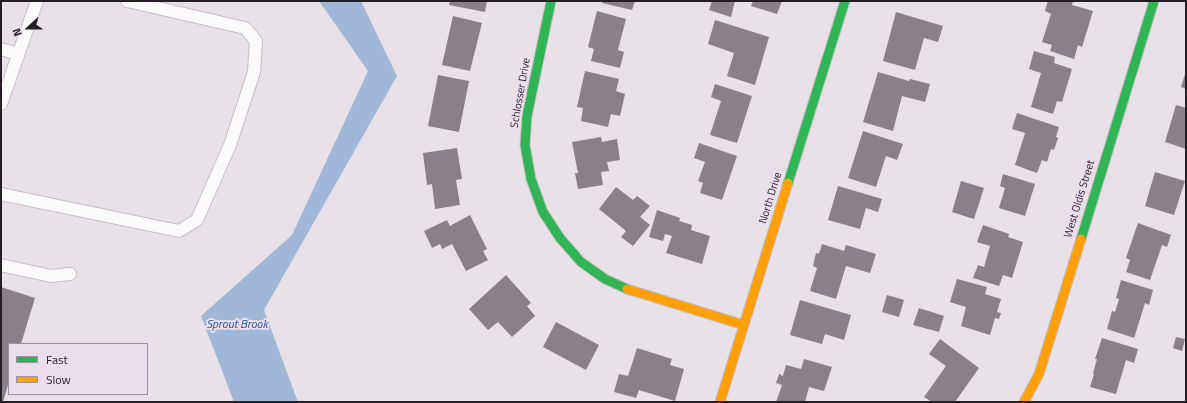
<!DOCTYPE html>
<style>
body{margin:0}
#map{position:relative;width:1187px;height:403px;overflow:hidden;background:#e8e2e8;font-family:"Titillium Web",sans-serif}
canvas{display:block}
.frame{position:absolute;inset:0;border:2px solid #241f24;pointer-events:none}
.legend{position:absolute;left:8px;top:343px;width:140px;height:52px;box-sizing:border-box;background:#ebdeec;border:1px solid #9b929c;margin:0;padding:5px 7px;list-style:none;font-size:12px;color:#241f24}
.legend li{display:flex;align-items:center;gap:8px;height:20px}
.legend b{width:20px;border:1px solid #9b929c}
.north{position:absolute;left:8px;top:8px;width:40px;height:40px;-webkit-text-stroke:3px #ebdeec;paint-order:stroke;rotate:249deg;font-size:11px;font-weight:700;line-height:16px;text-align:center;color:#241f24}
.north::after{content:'';display:block;margin:auto;width:14px;height:18px;background:#241f24;clip-path:polygon(50% 0,100% 100%,50% 72%,0 100%)}
</style>
<div id="map">
<canvas width="1187" height="403"></canvas>
<div class="frame"></div>
<ul class="legend">
<li><b style="height:5px;background:#30b455"></b>Fast</li>
<li><b style="height:5px;background:#ff9f0a"></b>Slow</li>
</ul>
<div class="north">N</div>
</div>
<script>
const g = document.querySelector('canvas').getContext('2d');
g.lineJoin = 'round';
function fillPath(path, color) { g.fillStyle = color; g.fill(path, 'evenodd'); }
const shape = rows => new Path2D(rows.map(r => 'M' + r).join(''));
function trace(path, color, width, dash) { g.strokeStyle = color; g.lineWidth = width; g.lineCap = dash ? 'butt' : 'round'; g.setLineDash(dash || []); g.stroke(path); }
function drawText(font, color, halo, rows, align = 'center') {
  g.font = font + ' "Titillium Web",sans-serif'; g.lineWidth = 4; g.setLineDash([]); g.textBaseline = 'middle'; g.strokeStyle = halo; g.fillStyle = color; for (const [text, x, y, turn = 0] of rows) {
    g.save(); g.translate(x, y); g.rotate((+turn || 0) * Math.PI / 180); g.textAlign = isNaN(turn) ? turn : align; if (halo) g.strokeText(text, 0, 0); g.fillText(text, 0, 0); g.restore();
  }
}
fillPath(shape([
 [319,1,361,1,397,76,264,310,298,402,234,402,201,316,292,235,368,71]
]), '#a1b7d8');
fillPath(shape([
 [450,1,487,1,485,12,449,5],
 [603,1,635,1,632,10,602,3],
 [712,1,735,1,731,17,709,10],
 [753,1,782,1,777,14,751,6],
 [1048,1,1073,1,1072,5,1093,11,1082,47,1078,45,1074,59,1050,51,1052,45,1042,42,1051,14,1045,11],
 [597,11,626,19,618,50,624,52,620,68,591,61,594,49,588,47],
 [896,12,943,26,938,42,924,38,915,70,883,61],
 [453,16,482,23,470,71,442,65],
 [715,20,769,37,755,85,727,76,734,53,708,44],
 [1034,51,1055,57,1054,63,1072,69,1062,102,1057,101,1053,114,1031,107,1041,73,1029,69],
 [585,71,619,79,616,91,625,94,620,116,611,114,608,127,581,121,583,108,577,107],
 [1186,71,1186,89,1181,87],
 [878,72,909,81,910,79,930,84,925,102,902,96,893,131,863,122],
 [438,75,469,81,459,132,428,126],
 [715,84,752,96,737,143,710,135,721,101,711,97],
 [1176,105,1186,108,1186,149,1165,142],
 [1017,113,1059,127,1056,137,1058,138,1054,150,1051,149,1047,162,1042,160,1037,173,1015,165,1025,133,1012,129],
 [863,131,903,144,897,160,886,156,876,187,848,178],
 [601,137,602,142,617,139,620,160,607,162,609,171,601,172,603,185,578,189,575,173,578,173,572,142],
 [699,143,737,156,722,200,700,193,703,183,698,181,705,162,694,158],
 [457,148,462,179,456,180,460,205,435,209,432,184,427,185,423,153],
 [1155,172,1185,181,1174,215,1145,206],
 [1003,174,1035,184,1025,216,999,208,1005,188,1000,186],
 [961,181,984,188,974,219,952,212],
 [838,186,882,199,878,212,866,208,860,229,828,220],
 [616,187,633,200,637,196,650,206,640,217,650,225,633,246,621,237,626,231,599,209],
 [657,210,680,218,679,221,692,225,691,230,710,236,702,264,666,253,672,236,665,234,663,241,649,237],
 [470,215,487,249,483,251,488,260,466,271,452,244,442,249,440,244,432,248,424,231,447,220,450,226],
 [1138,223,1171,235,1167,247,1162,245,1150,280,1126,272,1130,260,1126,258],
 [983,225,1009,234,1008,237,1023,242,1012,278,1003,275,999,286,973,278,978,265,984,267,990,246,977,242],
 [822,244,844,251,846,245,876,254,870,273,846,266,836,299,810,291,817,268,813,266,816,253,819,254],
 [506,275,531,303,527,306,535,316,512,337,498,322,488,330,469,309],
 [957,279,987,287,985,294,1001,299,997,312,1001,313,999,319,995,318,990,335,961,326,966,307,950,302],
 [1121,280,1153,290,1149,305,1145,303,1134,338,1107,329,1112,311,1115,312,1119,299,1116,298],
 [1,287,35,298,21,344,9,344,9,382,3,402,1,402],
 [887,295,904,300,899,317,882,312],
 [800,300,851,315,844,340,825,334,822,344,790,335],
 [919,308,944,316,939,332,913,325],
 [556,322,599,345,586,370,543,347],
 [1176,337,1185,339,1182,351,1173,348],
 [1102,338,1138,349,1134,363,1126,360,1116,394,1090,387,1094,374,1093,373,1097,359,1095,359],
 [940,339,979,368,955,402,932,402,924,397,946,366,929,354],
 [637,348,672,359,670,365,684,369,675,401,639,390,636,398,614,392,619,374,628,376],
 [804,359,832,367,824,391,809,387,805,402,776,402,782,385,776,383,779,374,783,376,786,365,801,369]
]), '#898089');
const lane = shape([
 [1,49,18,54],
 [1,104,37,1],
 [1,194,179,231,197,220,230,145,254,72,256,41,245,28,127,1],
 [1,265,51,276,70,274]
]);
const fast = shape([
 [551,1,527,116,525,145,531,179,543,212,560,238,581,262,605,279,627,289],
 [788,183,845,1],
 [1081,239,1154,1]
]);
const slow = shape([
 [627,289,744,325],
 [720,402,788,183],
 [1024,402,1039,374,1081,239]
]);
trace(lane, '#c4bfc4', 14);
trace(fast, '#c4bfc4', 11);
trace(slow, '#c4bfc4', 11);
trace(lane, '#fcfbfc', 12);
trace(fast, '#30b455', 9);
trace(slow, '#ff9f0a', 9);
drawText('11px', '#241f24', '#ebdeec', [
 ["Schlosser Drive",521,93,-80],
 ["North Drive",771,198,-73],
 ["West Oldis Street",1080,199,-73]
]);
drawText('italic 12px', '#25538a', '#ebdeec', [
 ["Sprout Brook",237,325]
]);
</script>
